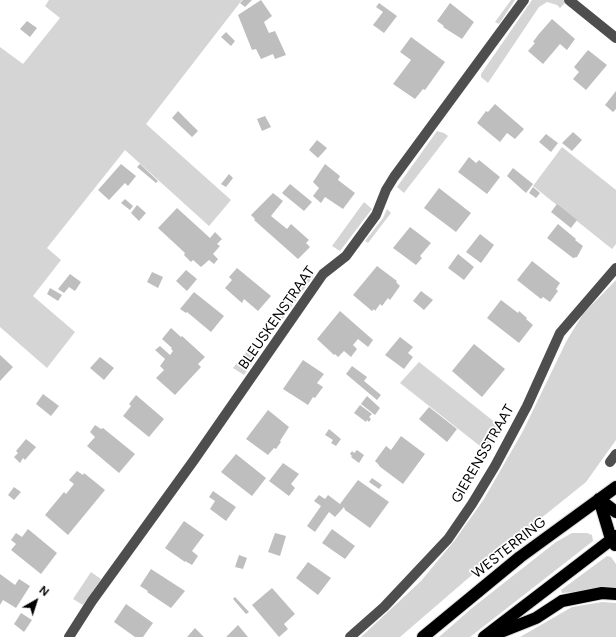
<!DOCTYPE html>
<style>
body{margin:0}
#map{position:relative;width:616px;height:637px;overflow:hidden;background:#fff;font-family:Figtree,sans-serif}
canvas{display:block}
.north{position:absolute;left:16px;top:581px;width:40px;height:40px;-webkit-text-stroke:3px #fff;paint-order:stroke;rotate:39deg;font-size:11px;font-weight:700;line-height:16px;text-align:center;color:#000}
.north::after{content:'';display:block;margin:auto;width:14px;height:18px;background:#000;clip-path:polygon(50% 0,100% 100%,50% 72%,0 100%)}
</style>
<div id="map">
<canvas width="616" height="637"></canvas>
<div class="north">N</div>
</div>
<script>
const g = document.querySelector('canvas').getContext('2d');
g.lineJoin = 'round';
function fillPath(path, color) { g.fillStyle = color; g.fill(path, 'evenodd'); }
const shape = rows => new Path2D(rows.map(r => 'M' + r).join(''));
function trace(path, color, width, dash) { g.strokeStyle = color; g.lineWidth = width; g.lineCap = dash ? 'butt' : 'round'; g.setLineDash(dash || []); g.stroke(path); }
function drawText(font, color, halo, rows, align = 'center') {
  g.font = font + ' Figtree,sans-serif'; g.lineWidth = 3.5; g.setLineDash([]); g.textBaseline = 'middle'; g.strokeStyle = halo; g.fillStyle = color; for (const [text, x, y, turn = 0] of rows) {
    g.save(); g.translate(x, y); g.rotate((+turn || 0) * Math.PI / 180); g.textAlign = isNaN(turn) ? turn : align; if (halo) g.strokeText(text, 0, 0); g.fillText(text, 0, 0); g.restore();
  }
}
fillPath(shape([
 [49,0,242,0,146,124,231,200,209,226,125,150,47,248,61,260,33,296,75,332,47,368,0,327,0,47,23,64,60,18,45,6],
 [511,0,515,0,499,24,495,22],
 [532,0,563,0,566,2,560,8,557,5,547,2,539,7,488,83,481,77,481,74],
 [437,131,444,133,448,136,404,193,397,187],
 [562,147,616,190,616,244,612,249,533,186],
 [364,202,372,209,340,251,332,246],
 [387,209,391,213,368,243,365,241,383,218],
 [311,273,314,275,277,327,270,324],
 [616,280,616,440,586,482,494,556,400,637,361,637,421,581,455,540,484,499,523,431,567,340,583,314],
 [254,343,260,347,260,351,244,375,233,368],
 [419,362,501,427,485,450,400,383],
 [572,533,587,533,592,535,593,541,470,637,439,637,472,608,556,542],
 [607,556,611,557,616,564,616,588,562,593,561,590],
 [91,572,101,579,83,605,73,599],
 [602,602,616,603,616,637,520,637,572,607]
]), '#d5d5d5');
fillPath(shape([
 [243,0,252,0,245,7,240,3],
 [261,0,272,16,264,22,268,31,269,33,275,31,286,55,275,59,273,54,261,59,256,49,252,50,238,15],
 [379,3,397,16,384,33,373,25,383,12,376,7],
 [450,3,474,22,462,39,443,27,444,26,437,21],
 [552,19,575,39,567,50,560,44,543,64,528,51,535,43,533,42,538,35],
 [27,21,37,28,30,37,20,29],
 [226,32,235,41,231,46,221,37],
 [411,37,445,62,425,90,423,89,415,99,393,84,411,60,400,52],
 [588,50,607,65,586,90,573,79,579,72,574,67],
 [616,91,616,109,613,112,605,105],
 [495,104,524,129,515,139,507,133,500,142,477,123,486,111,488,112],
 [178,111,198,131,192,137,172,118],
 [265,116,271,127,262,131,257,119],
 [573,132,582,140,572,151,562,143],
 [546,134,558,143,551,152,539,142],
 [317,140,327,148,318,158,309,150],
 [469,157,476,163,479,160,500,177,487,194,458,172],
 [121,164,136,176,128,186,125,183,109,200,98,190],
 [140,164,158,181,156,183,137,167],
 [325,164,340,176,338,180,355,193,343,209,325,197,321,203,313,196,319,188,313,182],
 [513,168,533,184,526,193,507,176],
 [229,174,233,178,226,187,221,184],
 [290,184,312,202,304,211,282,193],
 [533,187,540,193,536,198,529,193],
 [439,188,471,213,456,232,424,208],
 [273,193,283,201,271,216,287,229,291,224,309,240,306,243,310,247,298,259,254,220,255,219,251,215],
 [125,199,133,206,130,210,121,203],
 [557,204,577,220,571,228,551,212],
 [137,205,146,213,139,221,131,213],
 [177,208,210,238,215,232,222,239,217,244,220,246,213,254,218,259,214,264,209,260,201,267,193,260,191,262,184,255,185,253,158,228],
 [558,224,576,239,575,240,583,246,577,257,573,258,547,238],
 [410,227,431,243,420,256,422,258,416,265,393,248],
 [480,234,494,245,481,263,466,252],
 [458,254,474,267,464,280,448,268],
 [532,261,560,283,556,289,558,291,550,302,543,297,541,299,517,280],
 [377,266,397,281,396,282,400,286,390,300,388,298,382,306,380,304,375,311,374,309,372,311,353,295],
 [237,268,271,296,258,311,244,299,242,303,225,288,232,280,229,277],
 [186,270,197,279,187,291,176,281],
 [152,272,163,277,158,288,147,282],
 [70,274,81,282,75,291,69,287,64,293,58,289],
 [50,288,62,295,58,301,47,294],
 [421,291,433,300,424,310,413,301],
 [194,292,224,316,211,332,187,312,186,313,180,309],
 [501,300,518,313,519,311,527,318,526,319,533,325,519,343,487,318],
 [340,311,373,340,368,347,358,339,353,345,357,349,351,357,344,351,338,357,335,354,334,355,317,339],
 [171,328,181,337,182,336,205,357,198,364,201,367,175,395,156,378,164,370,160,366,165,359,155,350,160,346,170,355,173,351,171,349,172,348,162,339],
 [400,337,413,347,408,353,413,357,404,369,385,355],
 [474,344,505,369,482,397,452,371],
 [0,355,13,367,0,381],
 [100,357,114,368,104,380,90,368],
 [303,360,324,374,317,383,323,387,315,398,313,397,308,405,283,389],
 [352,366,367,377,364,381,381,395,377,400,346,374],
 [43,394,59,406,51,416,36,404],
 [136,395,164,419,149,437,123,416,131,406,129,404],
 [367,396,380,408,375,415,361,404],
 [360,405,372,414,369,417,371,419,369,422,367,420,366,422,354,413],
 [429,407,457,429,447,442,419,419],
 [268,410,289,427,280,441,281,442,276,449,274,448,268,455,246,439],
 [95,425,101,429,103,428,135,454,119,473,87,446,95,437,90,432],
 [329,429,341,439,336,446,331,443,333,440,325,435],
 [401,436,425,454,403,484,379,466,379,465,375,461,386,446,391,450],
 [26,439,36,447,25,460,23,458,20,463,14,457,18,453,16,451],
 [357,450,364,455,359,463,351,457,352,456,350,454,352,451,354,453],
 [236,454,266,478,252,496,221,472],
 [283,463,299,474,291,484,295,488,289,496,269,481],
 [77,471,83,475,84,473,105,490,68,535,45,515,64,492,66,494,74,484,69,480],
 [372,478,382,485,379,489,369,482],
 [358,480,389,502,370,528,345,510,344,507,335,517,329,512,315,532,307,526,321,506,314,501,319,495,325,499,328,495,340,504],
 [14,487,21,492,14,500,8,495],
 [213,491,236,507,226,521,210,509,215,501,209,497],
 [184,521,204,535,192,551,198,556,192,565,185,561,185,562,165,548],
 [28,529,57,553,41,574,11,550,16,544,11,540,16,533,22,537],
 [332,529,355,546,345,559,322,543],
 [275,533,286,536,280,556,268,552],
 [239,555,247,558,243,569,235,567],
 [308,562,331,578,318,595,296,578],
 [151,569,185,591,171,608,147,592,148,591,140,586],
 [0,574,15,585,19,579,30,586,16,608,3,600,0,605],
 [272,588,295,614,284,624,288,629,279,637,252,605],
 [235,597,249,612,246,614,233,599],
 [126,604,153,623,143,637,135,637,114,622],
 [21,613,32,620,24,632,14,624],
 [238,625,248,637,226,637],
 [195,628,204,637,187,637]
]), '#bebebe');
const highway = shape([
 [599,499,611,539,615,545],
 [599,499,616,512],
 [493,635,536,618,562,601,602,593,616,594],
 [423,637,520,557,616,487],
 [484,637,616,536]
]);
trace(highway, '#dbdbdb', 14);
trace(shape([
 [569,0,616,38],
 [610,462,616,454],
 [69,637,92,601,194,460,323,274,346,256,376,215,386,190,394,177,524,0],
 [350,637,384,607,448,539,472,504,495,466,527,406,560,333,616,268]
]), '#4e4e4e', 10);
trace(highway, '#000', 12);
drawText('14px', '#000', '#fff', [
 ["BLEUSKENSTRAAT",277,318,-55],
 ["GIERENSSTRAAT",483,454,-60],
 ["WESTERRING",509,548,-38]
]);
</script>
